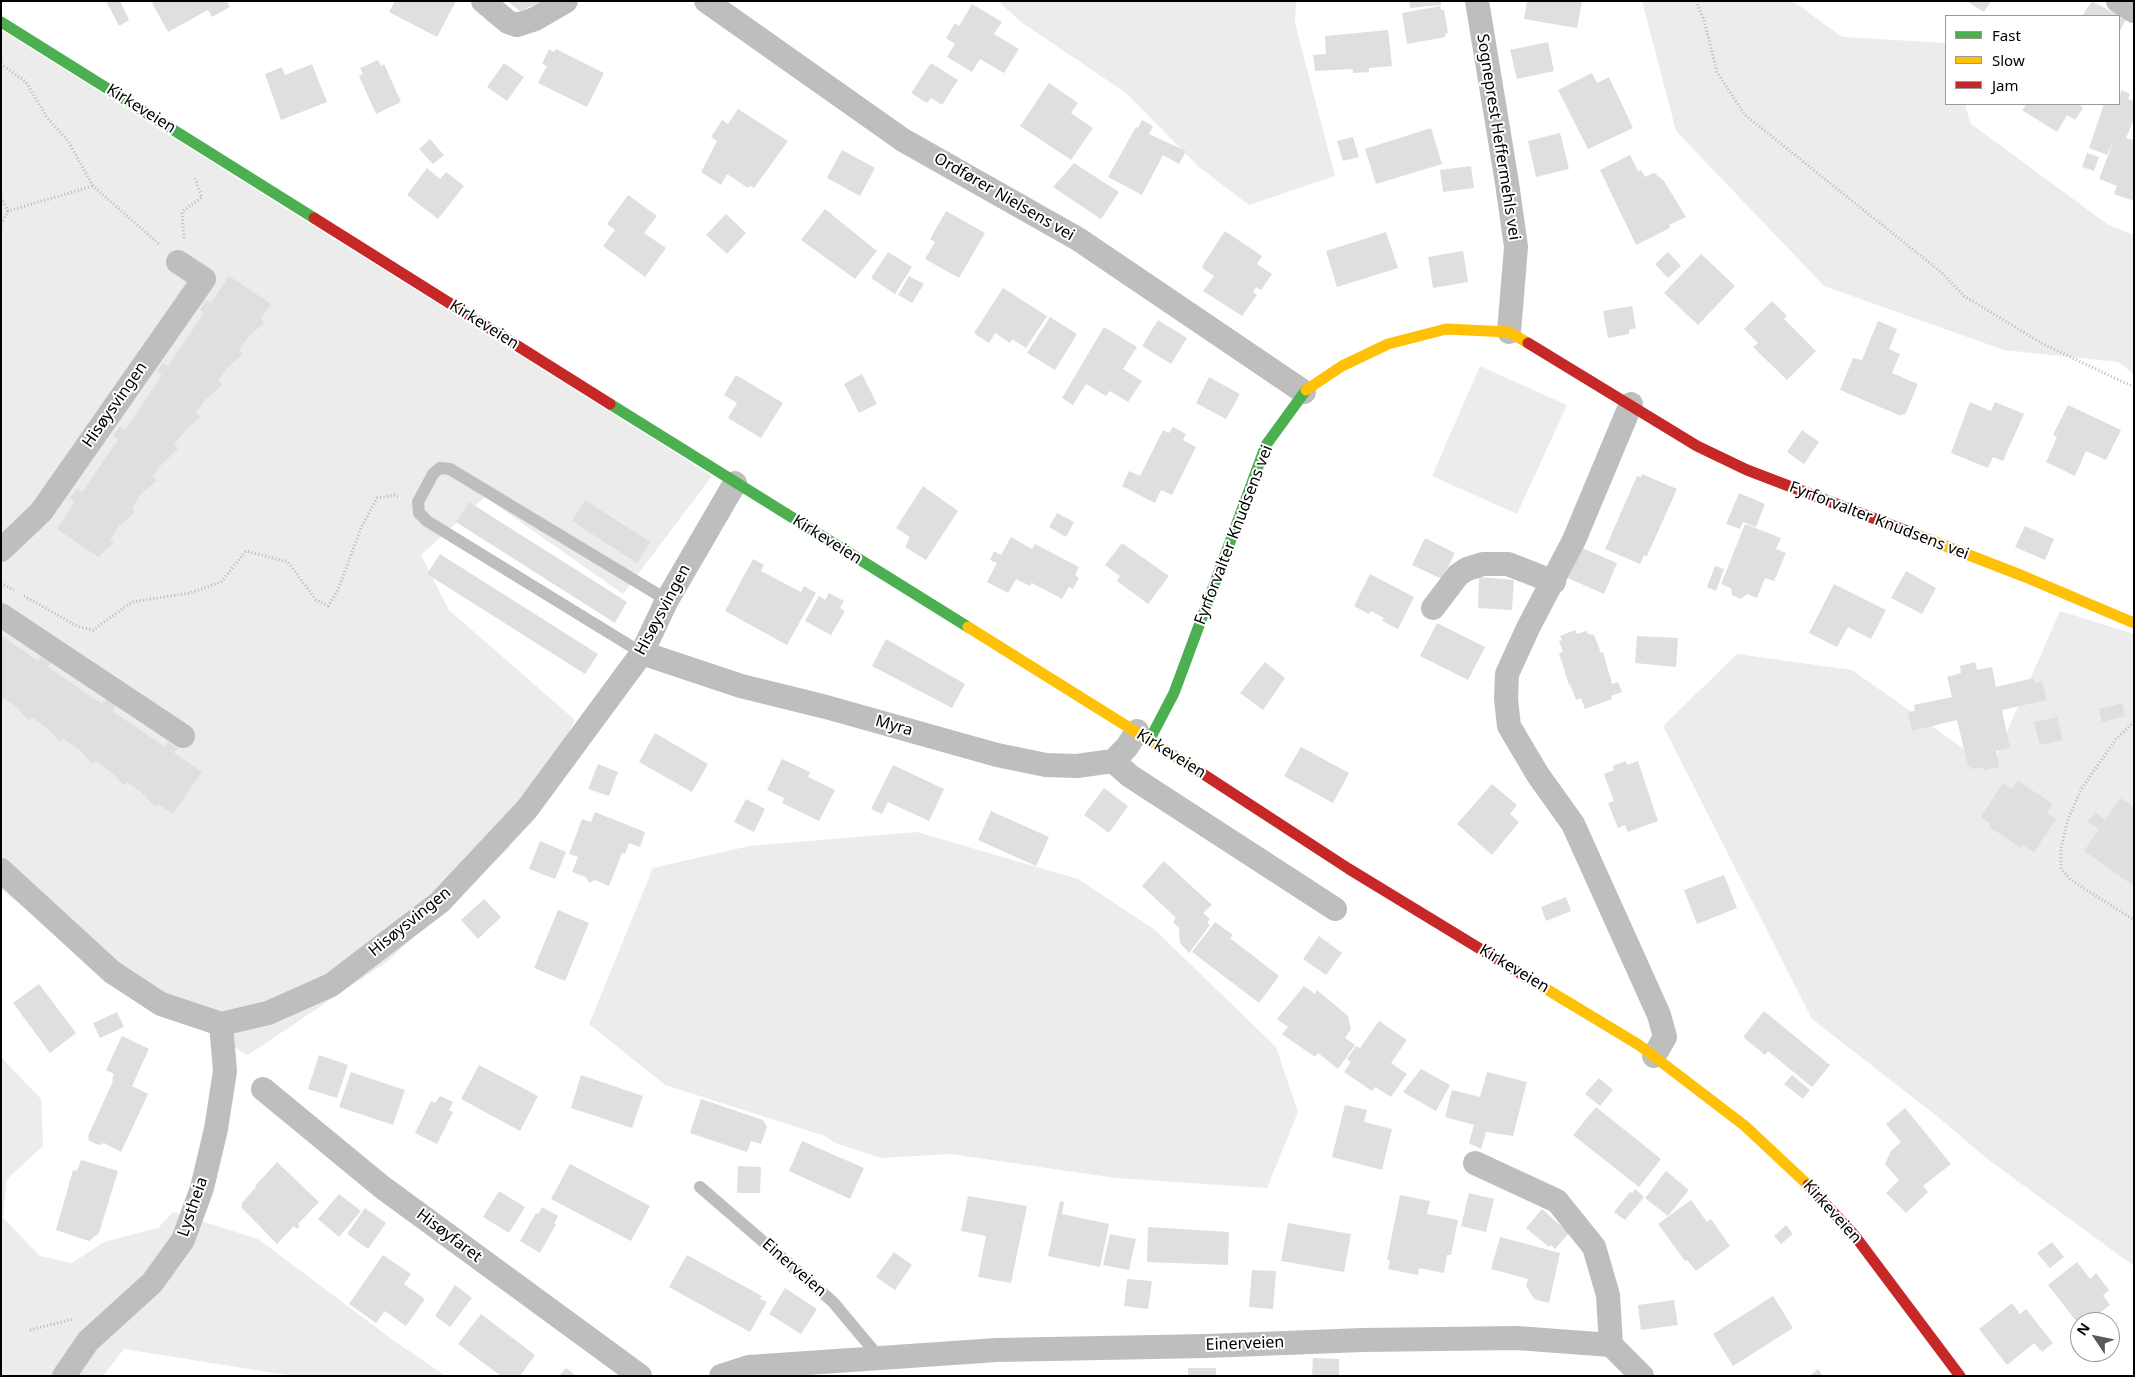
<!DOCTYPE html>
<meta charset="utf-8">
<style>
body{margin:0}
#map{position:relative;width:2135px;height:1377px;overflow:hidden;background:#fff;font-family:"Noto Sans",sans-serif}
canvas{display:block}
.frame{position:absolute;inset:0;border:2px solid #000;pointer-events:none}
.legend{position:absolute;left:1945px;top:15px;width:175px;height:90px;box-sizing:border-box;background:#fff;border:1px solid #999;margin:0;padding:6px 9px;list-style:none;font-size:15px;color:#000}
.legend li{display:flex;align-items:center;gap:10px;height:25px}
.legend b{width:25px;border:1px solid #999}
.north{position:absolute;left:2070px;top:1312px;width:50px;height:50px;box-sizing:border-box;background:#fff;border:1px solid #999;border-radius:50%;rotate:304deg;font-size:14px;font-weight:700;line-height:20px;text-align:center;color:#000}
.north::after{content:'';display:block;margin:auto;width:18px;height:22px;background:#595959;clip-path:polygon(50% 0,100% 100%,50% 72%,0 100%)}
</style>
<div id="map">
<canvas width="2135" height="1377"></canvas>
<div class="frame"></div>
<ul class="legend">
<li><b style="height:6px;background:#4caf50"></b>Fast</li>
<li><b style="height:6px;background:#ffc107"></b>Slow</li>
<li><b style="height:6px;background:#c62828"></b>Jam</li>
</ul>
<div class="north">N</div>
</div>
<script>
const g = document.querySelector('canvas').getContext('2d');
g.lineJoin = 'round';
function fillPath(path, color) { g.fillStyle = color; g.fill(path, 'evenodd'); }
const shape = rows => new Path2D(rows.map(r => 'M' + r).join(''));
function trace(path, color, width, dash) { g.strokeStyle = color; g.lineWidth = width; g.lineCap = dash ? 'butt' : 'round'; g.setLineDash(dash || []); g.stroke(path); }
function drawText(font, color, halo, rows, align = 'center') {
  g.font = font + ' "Noto Sans",sans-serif'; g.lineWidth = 4; g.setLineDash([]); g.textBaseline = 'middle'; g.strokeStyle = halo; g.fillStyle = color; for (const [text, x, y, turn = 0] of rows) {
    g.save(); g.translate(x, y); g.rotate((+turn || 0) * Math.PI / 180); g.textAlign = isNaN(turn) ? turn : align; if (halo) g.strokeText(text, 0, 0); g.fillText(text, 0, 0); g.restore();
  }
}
fillPath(shape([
 [998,1,1296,1,1295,23,1335,176,1249,205,1199,167,1126,93,1021,22],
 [1642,1,1793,1,1842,37,1946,43,1946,104,1965,104,1970,123,2107,224,2134,235,2134,374,2118,362,2004,350,1824,286,1676,131],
 [1,30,712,476,623,594,485,497,421,555,449,610,575,720,509,848,388,961,248,1055,115,981,1,889],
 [1480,366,1567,405,1517,514,1432,476],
 [2060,611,2134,634,2134,1266,1986,1158,1938,1117,1812,1019,1663,726,1737,654,1852,670,1991,768],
 [917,832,1078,879,1155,930,1276,1047,1298,1112,1267,1188,1116,1178,950,1154,881,1158,835,1143,825,1136,665,1085,589,1024,653,868,749,846],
 [1,1057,41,1099,43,1146,7,1179,3,1218,40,1256,72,1263,104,1242,158,1228,173,1212,258,1239,393,1340,446,1376,293,1376,124,1349,103,1376,1,1376]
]), '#ececec');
fillPath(shape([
 [106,1,124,1,121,3,129,20,119,26],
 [155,1,227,1,230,7,212,17,208,10,168,32,152,3],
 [395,1,456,1,437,37,389,12],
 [507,1,543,1,520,11],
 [1409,1,1441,1,1441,5,1410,8],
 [1527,1,1582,1,1577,28,1524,19],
 [1966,1,1991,1,1984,12],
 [2092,1,2126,20,2119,32,2119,16,2082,16],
 [972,4,1002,22,994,34,1019,49,1004,73,980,59,972,72,947,57,955,44,946,38,955,23,959,26],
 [1440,6,1441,10,1444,10,1448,33,1445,34,1445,37,1407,44,1402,13],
 [1388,30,1392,66,1369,68,1369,72,1353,73,1353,69,1315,71,1313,55,1326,54,1325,36],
 [1548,42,1554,71,1517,79,1510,50],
 [549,49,554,52,556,49,604,73,587,107,538,83,547,66,542,64],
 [378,60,381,66,384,64,401,102,376,114,359,76,363,74,360,68],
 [504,63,524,77,507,101,487,87],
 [931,63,958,80,942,105,931,98,927,103,911,93],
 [312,64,327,102,281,120,265,74,282,67,285,75],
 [1592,73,1597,83,1609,77,1633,128,1588,149,1558,90],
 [1049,83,1078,103,1071,113,1093,128,1071,160,1020,126],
 [2121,90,2130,94,2128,99,2134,101,2134,119,2126,138,2134,140,2134,201,2114,194,2117,186,2099,179,2114,140,2107,155,2089,148,2104,104,2119,104],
 [2027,104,2079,104,2083,108,2075,120,2067,115,2057,132,2022,110],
 [738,109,788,141,754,188,750,186,748,188,727,174,721,185,701,172,717,141,711,137,722,120,728,124],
 [1142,120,1153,126,1149,134,1186,151,1179,164,1163,155,1142,195,1108,177,1136,127,1138,128],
 [1431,128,1442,164,1376,184,1365,149],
 [1560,133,1569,169,1536,177,1528,141],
 [1353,137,1359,157,1343,161,1337,141],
 [430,139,444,155,433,164,419,149],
 [842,150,875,168,860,196,827,178],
 [2087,153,2099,157,2094,171,2082,167],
 [1630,155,1638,171,1641,170,1645,177,1654,173,1664,181,1686,217,1669,225,1670,228,1636,245,1600,170],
 [1074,163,1119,192,1101,219,1053,187],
 [1471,166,1474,188,1443,192,1440,170],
 [427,168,440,179,446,172,464,186,438,219,407,195],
 [628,195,657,216,644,233,666,248,645,277,603,246,615,230,607,224],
 [825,209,877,251,855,279,801,240],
 [946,211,985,233,959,278,925,259,935,242,930,239],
 [726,214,746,233,727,254,706,235],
 [1225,231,1262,256,1257,264,1272,274,1261,290,1256,287,1253,292,1257,295,1242,316,1203,291,1214,276,1202,268,1204,263],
 [1386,232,1398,268,1337,287,1326,251],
 [1463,251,1468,282,1433,288,1428,257],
 [888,252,912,267,895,294,871,278],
 [1668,252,1681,266,1668,278,1655,264],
 [1701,254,1735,286,1698,325,1664,293],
 [229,276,271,304,261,319,264,323,248,337,239,350,243,354,227,368,218,381,222,385,205,400,196,413,200,417,184,432,174,445,178,449,162,464,153,476,157,480,140,495,132,508,135,512,119,526,110,540,114,543,98,557,57,529,75,502,70,498,77,489,82,492,118,440,113,436,119,427,125,430,162,375,157,372,163,363,168,366,204,313,200,310,206,300,211,303],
 [909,276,924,284,912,303,898,295],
 [1003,288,1047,316,1026,348,1012,339,1010,343,995,333,989,343,974,333],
 [1772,301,1787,316,1784,319,1816,351,1787,380,1753,347,1758,343,1744,329],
 [1632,306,1636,328,1629,330,1629,334,1608,338,1603,311],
 [1050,317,1077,334,1055,370,1027,353],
 [1158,320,1187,338,1171,364,1142,346],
 [1878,321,1897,329,1889,349,1900,354,1892,373,1918,384,1905,415,1902,414,1901,416,1840,390,1853,358,1862,360],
 [1104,327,1137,347,1123,369,1142,381,1128,402,1110,391,1106,396,1086,384,1073,405,1062,398],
 [862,374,877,404,859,413,844,384],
 [736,375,783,403,761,438,728,418,737,403,724,395],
 [1209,377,1240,394,1226,419,1196,403],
 [1970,402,1991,411,1995,402,2024,414,2003,461,1993,457,1988,468,1951,453],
 [2068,405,2121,430,2106,460,2086,451,2075,476,2046,462,2057,437,2053,435],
 [1173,427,1186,434,1183,440,1196,447,1172,495,1161,490,1155,503,1122,486,1129,471,1140,476,1163,430,1169,433],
 [1802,430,1819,442,1804,464,1787,452],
 [1642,474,1677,489,1647,556,1644,555,1640,564,1605,549,1637,476,1641,477],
 [923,486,958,511,926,560,905,547,910,537,896,528],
 [1739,493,1765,504,1756,527,1743,522,1740,529,1726,524],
 [585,500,650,542,637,563,572,521],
 [469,502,627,602,615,623,456,522],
 [1057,513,1074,522,1066,537,1049,527],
 [1745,524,1781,538,1776,549,1786,553,1774,581,1765,578,1757,598,1747,594,1741,599,1732,595,1731,588,1721,584],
 [2025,526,2054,539,2045,560,2015,547],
 [1011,537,1032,549,1035,544,1079,567,1075,575,1079,578,1073,589,1069,587,1062,599,1032,583,1030,586,1016,579,1008,593,987,582,997,563,990,560,994,551,1001,555],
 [1425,538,1455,553,1442,579,1412,565],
 [1122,543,1169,576,1148,604,1117,581,1120,576,1105,565],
 [1582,548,1617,563,1604,594,1568,578],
 [440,554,598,654,585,674,427,574],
 [753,559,764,565,761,571,801,592,804,586,816,593,787,645,725,611],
 [1715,566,1724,569,1716,591,1707,587],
 [1906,571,1936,588,1922,614,1891,598],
 [1370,574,1414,597,1398,629,1382,621,1384,618,1371,611,1369,614,1354,606],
 [1479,577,1514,580,1512,610,1478,608],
 [1834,584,1886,610,1871,639,1848,627,1837,647,1809,633],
 [829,593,844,601,840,608,845,611,831,635,805,621,819,596,825,600],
 [1437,623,1485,647,1468,680,1420,656],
 [1575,630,1577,634,1586,631,1588,634,1594,635,1601,653,1603,652,1612,684,1618,682,1622,692,1611,696,1612,699,1585,709,1581,698,1576,700,1570,684,1569,685,1559,653,1563,652,1559,641,1562,640,1560,636],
 [1,635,38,661,42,655,51,662,48,667,102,704,106,699,115,706,112,711,165,747,168,742,178,748,174,753,202,772,173,814,158,804,155,807,141,792,127,782,124,785,110,771,96,761,92,764,79,749,64,739,60,742,47,728,32,717,29,720,14,705,1,697],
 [1637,636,1678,638,1676,667,1635,663],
 [886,639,965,684,952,708,872,666],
 [1265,662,1285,678,1263,710,1240,693],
 [1975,662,1977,670,1992,667,1996,687,2034,678,2035,683,2042,681,2047,700,2002,710,2010,748,1996,751,1999,767,1984,770,1983,767,1973,769,1968,766,1957,720,1912,731,1908,712,1915,711,1914,705,1952,697,1947,677,1961,673,1960,666],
 [2122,703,2125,716,2102,722,2099,709],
 [2057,717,2063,740,2040,745,2034,722],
 [655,733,708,764,692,792,639,762],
 [1301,747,1349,773,1333,803,1284,776],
 [782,759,810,772,808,777,835,790,819,821,782,803,784,798,767,790],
 [1626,761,1627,765,1638,761,1658,821,1628,832,1625,825,1618,828,1608,803,1614,801,1604,774,1614,770,1613,766],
 [598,764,618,772,609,796,588,789],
 [893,765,944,789,929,821,888,802,882,814,871,809],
 [2018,781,2053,804,2047,813,2056,819,2034,852,2023,845,2021,848,2005,837,1989,827,1991,824,1981,817,2003,783,2012,789],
 [1492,784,1517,805,1510,814,1519,822,1492,855,1457,824],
 [1104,788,1128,806,1109,833,1084,815],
 [2120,798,2134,807,2134,886,2084,851,2099,829,2088,822,2095,812,2105,820],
 [746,799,765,809,754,832,734,822],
 [991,811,1049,837,1036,866,978,840],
 [595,812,645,832,640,847,629,843,625,854,622,853,609,886,595,880,589,883,586,877,572,872,578,857,569,854,582,819,591,822],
 [540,841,566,852,555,879,529,869],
 [1164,861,1212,905,1203,913,1210,919,1207,923,1210,925,1189,953,1180,943,1179,928,1173,922,1176,918,1142,886],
 [1724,875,1737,908,1697,924,1684,890],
 [1566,897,1571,911,1546,921,1541,907],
 [484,899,501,917,478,939,461,920],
 [558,910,589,923,565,981,534,968],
 [1215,922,1233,935,1230,938,1279,976,1259,1003,1192,952],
 [1319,936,1342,953,1326,975,1303,959],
 [39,984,76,1033,50,1053,13,1003],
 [1304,986,1315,994,1317,990,1348,1016,1351,1029,1345,1038,1355,1045,1338,1069,1318,1053,1315,1057,1282,1034,1288,1027,1277,1019],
 [1764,1011,1830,1065,1812,1087,1768,1051,1765,1055,1743,1037],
 [117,1012,124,1027,100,1038,93,1023],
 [1379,1021,1407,1040,1391,1063,1407,1074,1391,1097,1375,1087,1372,1091,1344,1072,1351,1062,1347,1059,1356,1046,1360,1048],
 [122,1036,149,1049,132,1086,148,1094,121,1152,104,1143,99,1145,89,1141,88,1136,113,1081,112,1080,114,1074,106,1070],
 [319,1055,348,1065,337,1098,308,1089],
 [479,1065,538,1096,520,1131,461,1099],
 [1421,1069,1450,1085,1436,1111,1403,1092],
 [351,1072,405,1090,393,1125,339,1107],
 [1487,1072,1527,1082,1513,1136,1486,1132,1481,1149,1469,1143,1474,1125,1445,1117,1452,1090,1480,1097],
 [581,1075,643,1096,632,1128,571,1108],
 [1792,1075,1810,1090,1803,1099,1784,1084],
 [1599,1078,1613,1090,1600,1106,1585,1094],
 [440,1096,453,1102,449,1110,453,1112,437,1144,415,1133,431,1101,435,1103],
 [701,1099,763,1120,767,1127,761,1144,751,1141,747,1152,690,1133],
 [1345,1105,1367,1110,1364,1122,1392,1129,1382,1170,1332,1157],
 [1596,1107,1661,1159,1639,1187,1573,1135],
 [1905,1108,1951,1164,1923,1186,1928,1192,1906,1213,1886,1193,1899,1180,1885,1164,1891,1151,1901,1142,1886,1124],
 [802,1141,864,1168,850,1199,789,1171],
 [81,1160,118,1171,99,1233,89,1241,56,1230,73,1170,77,1171],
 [277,1162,319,1202,298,1224,300,1226,297,1229,294,1226,277,1244,241,1207,243,1205,241,1204,256,1187,255,1186],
 [570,1164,650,1206,631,1241,551,1199],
 [738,1166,761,1167,760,1193,737,1193],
 [1666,1171,1689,1190,1668,1216,1645,1198],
 [1635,1189,1644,1197,1625,1220,1614,1212,1630,1192,1632,1193],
 [499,1191,525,1207,509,1233,483,1217],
 [1469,1193,1494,1199,1486,1232,1461,1226],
 [339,1194,361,1211,339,1237,318,1219],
 [1400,1195,1430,1201,1427,1214,1458,1220,1451,1255,1447,1255,1444,1273,1419,1268,1418,1275,1388,1269,1390,1260,1387,1260],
 [968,1196,1027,1206,1011,1283,978,1277,986,1236,961,1231],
 [1691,1200,1707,1222,1711,1219,1730,1246,1696,1271,1687,1260,1685,1261,1658,1224],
 [1060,1201,1064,1202,1062,1214,1109,1224,1100,1267,1048,1256],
 [542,1207,558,1216,554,1223,556,1224,540,1253,520,1241,536,1213,538,1214],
 [365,1208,386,1223,368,1249,347,1234],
 [1542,1209,1569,1233,1555,1249,1551,1245,1549,1247,1526,1228],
 [1288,1223,1351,1234,1344,1272,1281,1261],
 [1786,1225,1793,1234,1781,1244,1774,1236],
 [1148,1227,1229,1232,1228,1265,1147,1262],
 [1110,1234,1136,1239,1129,1270,1103,1265],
 [1500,1237,1560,1253,1549,1303,1534,1299,1526,1286,1528,1279,1491,1269],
 [2052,1242,2064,1257,2050,1268,2037,1253],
 [894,1252,912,1265,895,1290,876,1277],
 [383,1255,411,1274,404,1284,425,1299,406,1326,385,1311,376,1323,349,1304],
 [687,1255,762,1296,760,1299,767,1302,750,1332,669,1287],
 [2077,1262,2090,1279,2096,1273,2109,1290,2103,1295,2110,1305,2088,1322,2080,1322,2080,1326,2048,1285],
 [1252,1270,1276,1271,1273,1309,1249,1307],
 [1127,1279,1152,1281,1148,1309,1124,1306],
 [455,1285,472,1298,450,1327,435,1316],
 [785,1288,817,1309,801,1334,769,1314],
 [1773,1296,1793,1328,1733,1366,1713,1334],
 [1674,1300,1678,1325,1641,1330,1638,1305],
 [2012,1303,2020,1314,2026,1309,2053,1343,2042,1352,2034,1343,2007,1365,1979,1329],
 [481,1314,535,1355,520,1376,501,1376,458,1344],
 [1313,1358,1339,1359,1339,1376,1312,1376],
 [566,1368,576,1376,559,1376],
 [1188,1368,1216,1368,1216,1376,1188,1376],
 [1818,1369,1823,1376,1810,1376]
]), '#dfdfdf');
trace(shape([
 [1696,1,1704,20,1717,72,1745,115,1941,272,1964,296,2043,344,2134,387],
 [1,64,26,82,46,116,68,141,93,186,160,245],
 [1,198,8,211,93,186],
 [1,224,8,211],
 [184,238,182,212,202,197,194,176],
 [1,583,14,590],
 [24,596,77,626,93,630,132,602,190,593,221,582,246,551,288,562,316,600,328,606,338,590,361,528,377,498,394,495,400,497],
 [2134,722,2116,739,2082,788,2068,819,2061,848,2061,869,2071,880,2134,920],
 [30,1330,73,1319]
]), '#b9b9b9', 3, [1, 2.5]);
trace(shape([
 [642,653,427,521,419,513,418,502,433,474,440,468,450,469,667,600],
 [700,1187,833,1302,879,1357]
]), '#bebebe', 12);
trace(shape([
 [483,1,508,22,517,25,535,19,566,1],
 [706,1,903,140,1078,239,1304,392],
 [1477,1,1507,183,1516,247,1509,332],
 [2118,1,2134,11],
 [1631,404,1574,540,1528,628,1507,674,1506,699,1509,726,1538,775,1573,824,1659,1015,1665,1037,1654,1056],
 [1,550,41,512,204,279,178,262],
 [1433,608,1458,575,1467,569,1483,564,1508,564,1554,582],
 [1,615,183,736],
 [642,653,741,686,826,707,997,755,1046,765,1077,766,1113,761,1127,747,1137,731],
 [1113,761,1130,776,1335,909],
 [1,870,112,972,161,1004,221,1024,268,1013,331,985,440,902,527,809,642,653,667,600,735,483],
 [263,1089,382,1187,640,1376],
 [1475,1163,1557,1201,1594,1247,1608,1295,1611,1345],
 [64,1376,88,1341,152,1283,183,1240,202,1188,216,1129,225,1071,221,1024],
 [721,1376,749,1367,997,1350,1207,1346,1363,1340,1517,1338,1611,1345,1642,1376]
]), '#bebebe', 24);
trace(shape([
 [1,22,314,218],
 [610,404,968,627],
 [1150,739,1174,693,1266,445,1306,390]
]), '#4caf50', 11);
trace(shape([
 [1306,390,1342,366,1388,344,1446,329,1509,332,1528,343],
 [1912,533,2023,576,2134,623],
 [968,627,1197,770],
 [1528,978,1639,1045,1745,1126,1808,1185]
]), '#ffc107', 11);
trace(shape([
 [314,218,610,404],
 [1528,343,1697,446,1747,470,1912,533],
 [1197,770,1349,869,1528,978],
 [1808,1185,1855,1236,1960,1376]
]), '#c62828', 11);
drawText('16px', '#000', '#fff', [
 ["Kirkeveien",141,109,32],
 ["Sogneprest Heffermehls vei",1498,137,81],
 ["Ordfører Nielsens vei",1004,197,30],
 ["Kirkeveien",484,325,32],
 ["Hisøysvingen",115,405,-55],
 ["Fyrforvalter Knudsens vei",1879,521,21],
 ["Fyrforvalter Knudsens vei",1234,535,-69],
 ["Kirkeveien",827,540,32],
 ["Hisøysvingen",663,610,-62],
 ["Myra",894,726,16],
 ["Kirkeveien",1171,754,32],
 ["Hisøysvingen",410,922,-39],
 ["Kirkeveien",1514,969,31],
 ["Lystheia",193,1207,-71],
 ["Kirkeveien",1832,1212,48],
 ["Hisøyfaret",449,1236,37],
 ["Einerveien",794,1268,41],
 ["Einerveien",1245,1344,-2]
]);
</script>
